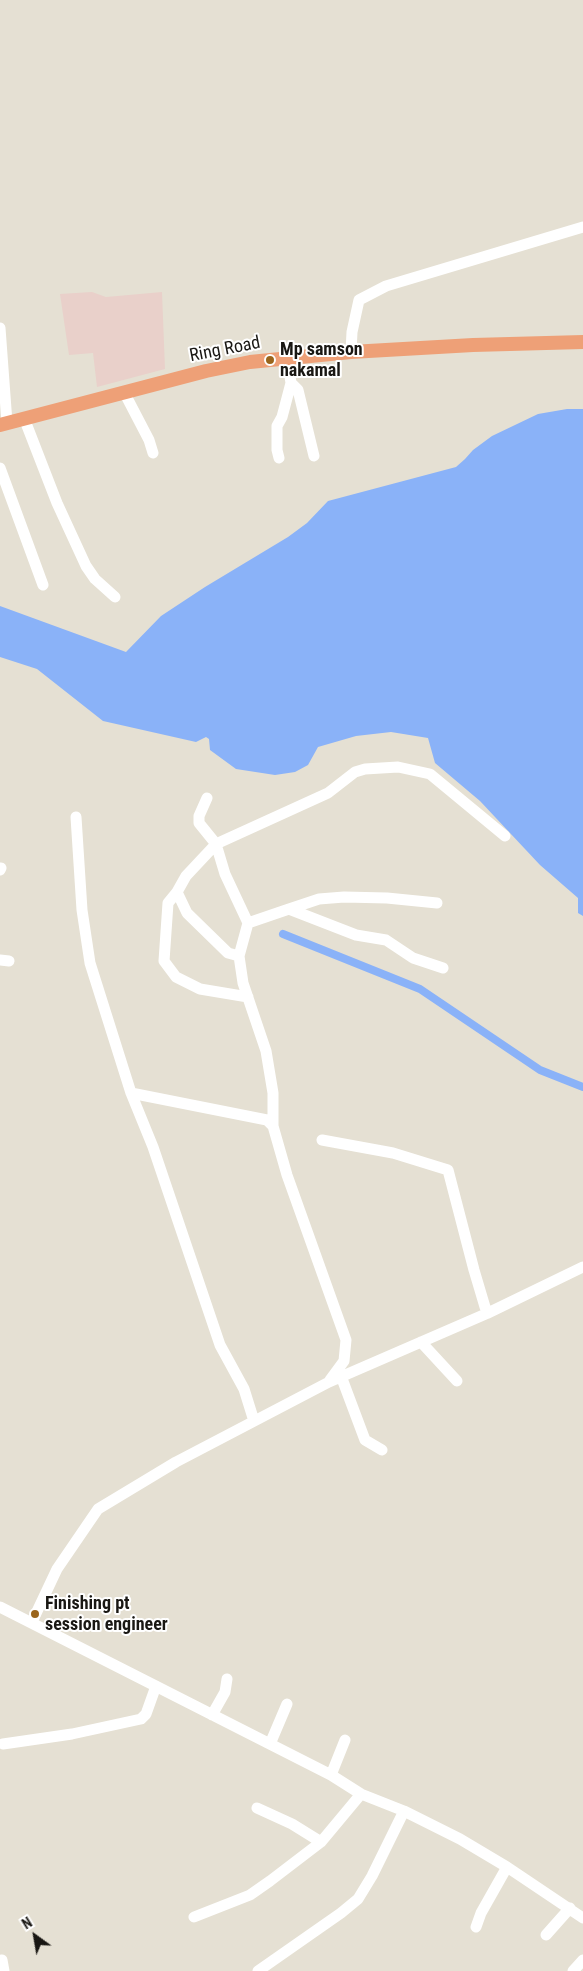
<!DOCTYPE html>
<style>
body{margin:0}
#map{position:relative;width:583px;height:1971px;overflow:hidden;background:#e5e0d3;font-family:"Roboto Condensed",sans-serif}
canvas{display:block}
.north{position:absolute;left:10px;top:1911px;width:50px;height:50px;-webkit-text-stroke:4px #fff;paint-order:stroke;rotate:328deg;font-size:14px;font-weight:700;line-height:20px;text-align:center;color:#191713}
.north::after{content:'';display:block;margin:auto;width:18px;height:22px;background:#191713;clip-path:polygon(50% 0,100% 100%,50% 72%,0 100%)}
</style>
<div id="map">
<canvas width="583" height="1971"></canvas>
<div class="north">N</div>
</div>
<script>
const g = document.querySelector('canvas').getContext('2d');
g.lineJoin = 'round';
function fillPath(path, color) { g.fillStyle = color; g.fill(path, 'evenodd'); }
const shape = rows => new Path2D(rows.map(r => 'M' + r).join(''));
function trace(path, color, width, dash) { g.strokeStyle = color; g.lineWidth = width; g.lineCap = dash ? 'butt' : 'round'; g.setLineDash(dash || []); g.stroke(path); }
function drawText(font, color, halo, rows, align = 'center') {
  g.font = font + ' "Roboto Condensed",sans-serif'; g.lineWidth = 4; g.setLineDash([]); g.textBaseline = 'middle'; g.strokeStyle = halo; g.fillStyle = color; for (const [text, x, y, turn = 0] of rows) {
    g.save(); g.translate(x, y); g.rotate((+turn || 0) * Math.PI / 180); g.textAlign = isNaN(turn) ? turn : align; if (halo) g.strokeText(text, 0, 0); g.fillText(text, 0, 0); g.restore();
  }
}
fillPath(shape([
 [92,292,106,297,162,292,165,369,97,387,93,353,69,355,60,294]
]), '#e9d0ca');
fillPath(shape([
 [567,409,583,409,583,916,578,913,578,898,540,865,480,801,435,763,428,738,391,732,356,736,318,747,308,765,295,772,275,775,236,769,210,750,209,739,206,737,196,742,103,721,37,669,0,657,0,606,126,652,161,616,205,587,288,537,307,523,328,501,456,467,465,459,473,450,492,436,538,414]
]), '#8ab2f8');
trace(shape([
 [283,934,420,989,540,1070,583,1087]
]), '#8ab2f8', 8);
trace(shape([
 [0,328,7,423],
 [351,352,352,332,359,300,386,286,583,227],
 [291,383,298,390,314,456],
 [124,392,149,440,153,453],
 [24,418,57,503,86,566,95,579,115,597],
 [279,458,277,450,277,426,282,417,291,383,287,358],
 [0,468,43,585],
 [207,798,199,816,199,823,216,844,225,874,248,923,239,956],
 [76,817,82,910,90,963,131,1093,153,1147,220,1345,244,1389,254,1421],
 [0,870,1,868],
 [177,892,168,903,164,961,176,977,200,989,248,997],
 [289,909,319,899,344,897,387,898,437,903],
 [248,923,289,909,356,935,386,940,413,958,443,968],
 [0,960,9,961],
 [131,1093,267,1120,273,1126,287,1175,346,1340,344,1361,330,1380],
 [273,1126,273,1093,266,1051,243,983,239,956,228,953,187,913,177,892,186,876,216,844,328,793,355,772,365,769,398,767,430,774,505,836],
 [322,1140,393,1153,448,1170,474,1270,485,1307,488,1313],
 [421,1342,457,1381],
 [341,1376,365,1440,382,1450],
 [0,1607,331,1775,361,1794,404,1811,460,1839,507,1867,583,1918],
 [32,1622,57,1569,98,1509,176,1462,329,1382,488,1313,583,1267],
 [212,1715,225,1692,227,1679],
 [3,1744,72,1734,141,1719,146,1714,156,1686],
 [270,1744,287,1704],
 [331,1775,345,1740],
 [257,1808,292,1824,321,1842],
 [194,1917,250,1895,270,1881,321,1842,361,1794],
 [476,1927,481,1913,507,1867],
 [546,1935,570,1908],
 [2,1960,4,1971],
 [258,1971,341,1913,358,1899,372,1876,404,1811],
 [573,1971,583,1960]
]), '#fff', 11);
trace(shape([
 [0,425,206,371,250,362,351,352,473,345,583,342]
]), '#eea077', 14);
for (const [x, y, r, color] of [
 [270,360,5,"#9a651c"],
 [35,1614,5,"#9a651c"]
]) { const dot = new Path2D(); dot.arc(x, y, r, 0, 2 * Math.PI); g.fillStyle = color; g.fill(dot); trace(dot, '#fff', 2); }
drawText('18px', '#191713', '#fff', [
 ["Ring Road",225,350,-11]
]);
drawText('bold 18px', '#191713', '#fff', [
 ["Mp samson",280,350],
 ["nakamal",280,371],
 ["Finishing pt",45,1604],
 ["session engineer",45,1625]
], 'left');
</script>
